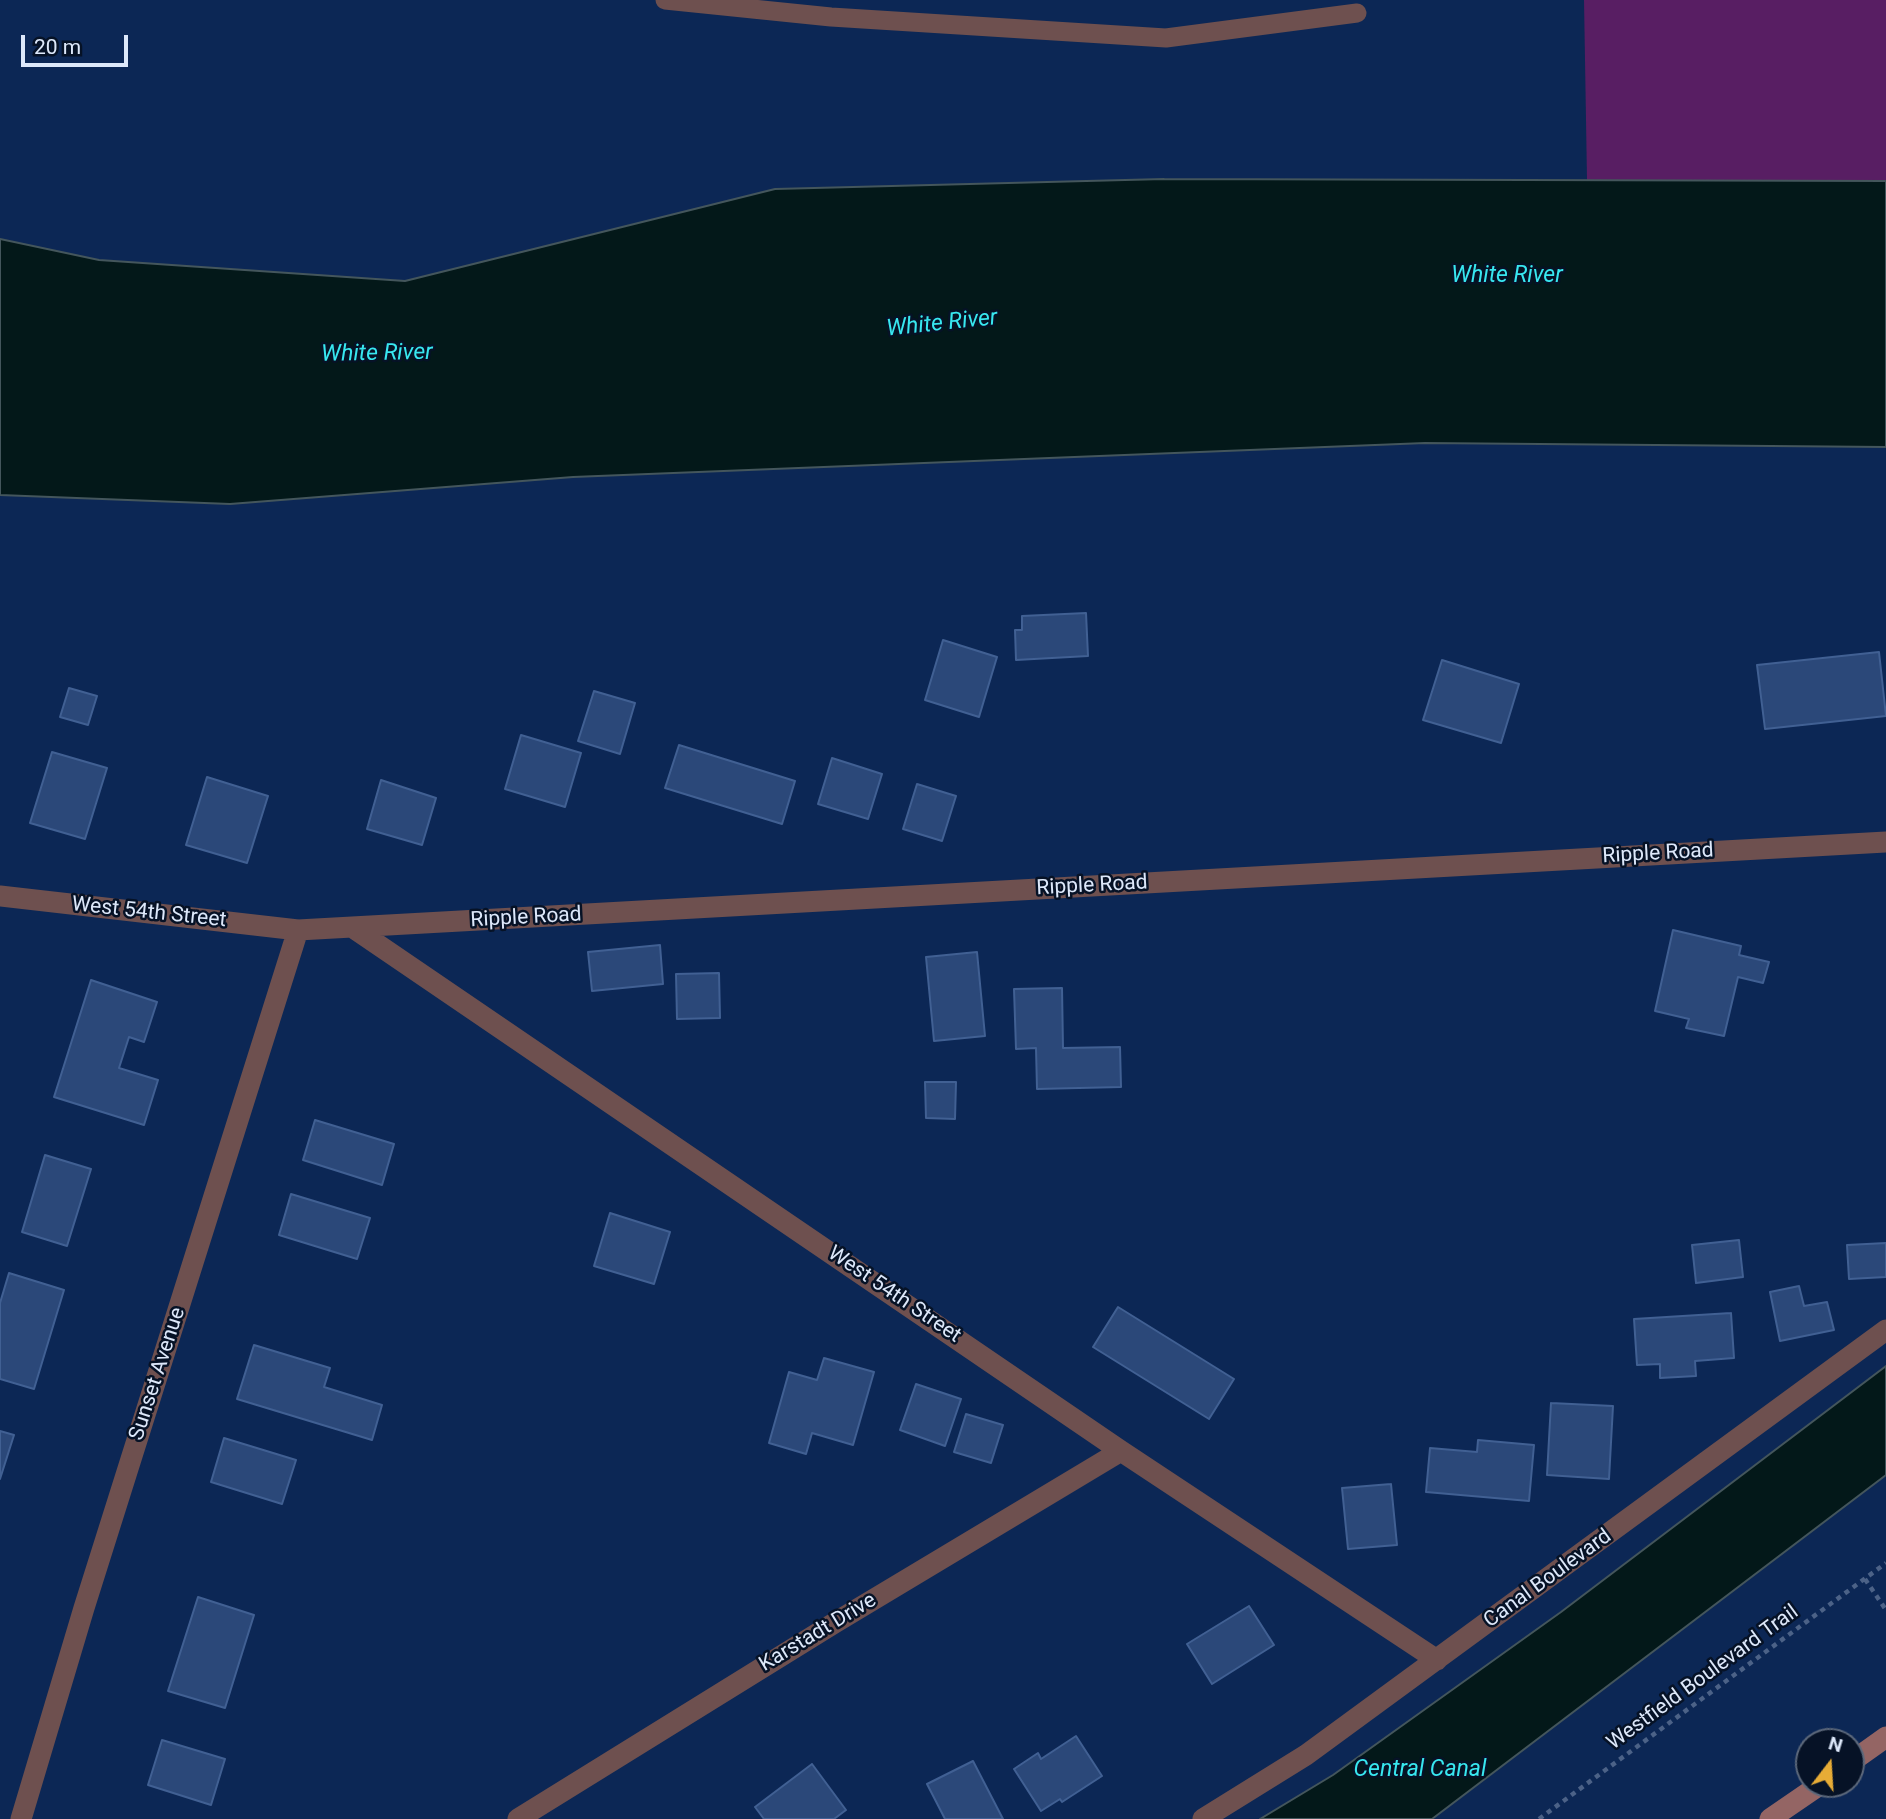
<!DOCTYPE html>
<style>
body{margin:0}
#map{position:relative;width:1886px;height:1819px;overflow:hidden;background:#0c2755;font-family:Roboto,sans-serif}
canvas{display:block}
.north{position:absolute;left:1795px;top:1728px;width:70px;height:70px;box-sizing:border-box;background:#061226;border:2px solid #5c687b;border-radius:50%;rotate:17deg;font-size:19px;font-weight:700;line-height:28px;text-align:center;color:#dde8fa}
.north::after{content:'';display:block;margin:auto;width:24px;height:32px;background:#e7ac36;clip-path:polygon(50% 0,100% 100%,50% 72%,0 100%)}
.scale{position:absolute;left:21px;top:35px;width:107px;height:32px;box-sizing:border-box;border:4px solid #dde8fa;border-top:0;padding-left:9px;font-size:21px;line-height:24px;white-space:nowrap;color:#dde8fa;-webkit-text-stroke:5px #061226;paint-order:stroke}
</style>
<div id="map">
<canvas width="1886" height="1819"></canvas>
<div class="north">N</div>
<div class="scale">20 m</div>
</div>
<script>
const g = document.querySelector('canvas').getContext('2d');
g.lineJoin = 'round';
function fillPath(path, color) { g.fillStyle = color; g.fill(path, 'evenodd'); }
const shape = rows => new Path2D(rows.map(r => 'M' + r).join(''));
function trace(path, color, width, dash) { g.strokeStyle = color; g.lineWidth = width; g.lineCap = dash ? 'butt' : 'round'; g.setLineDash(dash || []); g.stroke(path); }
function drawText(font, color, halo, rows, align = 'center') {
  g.font = font + ' Roboto,sans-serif'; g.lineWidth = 5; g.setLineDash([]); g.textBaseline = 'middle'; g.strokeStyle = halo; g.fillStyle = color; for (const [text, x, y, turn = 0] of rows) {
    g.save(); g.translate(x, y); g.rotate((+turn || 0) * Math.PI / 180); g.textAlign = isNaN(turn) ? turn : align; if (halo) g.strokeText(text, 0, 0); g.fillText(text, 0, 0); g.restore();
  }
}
fillPath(shape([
 [1584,0,1886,0,1886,181,1587,180]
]), '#581e63');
const water = shape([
 [1164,179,1886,181,1886,447,1425,443,573,477,230,504,0,495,0,239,99,260,405,281,775,189,1164,179],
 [1886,1366,1886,1475,1432,1819,1260,1819,1333,1775,1561,1612,1886,1366]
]);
fillPath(water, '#031819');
trace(water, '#44565c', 2);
const building = shape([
 [1086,613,1088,656,1016,660,1015,630,1022,630,1022,616,1086,613],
 [943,640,997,657,979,717,925,700,943,640],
 [1879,652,1886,716,1765,729,1757,665,1879,652],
 [1442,660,1519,684,1501,743,1423,720,1442,660],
 [69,688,97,696,88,725,60,717,69,688],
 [594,691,635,703,620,754,578,741,594,691],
 [521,735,581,753,565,807,505,789,521,735],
 [679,745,795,781,782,824,665,788,679,745],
 [52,752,107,768,85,839,30,823,52,752],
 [832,758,882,774,868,819,818,804,832,758],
 [207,777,268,796,247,863,186,845,207,777],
 [381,780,436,798,422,845,367,829,381,780],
 [917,784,956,796,942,841,903,829,917,784],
 [1673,930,1741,946,1739,955,1769,962,1763,983,1738,977,1724,1036,1686,1028,1689,1019,1655,1011,1673,930],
 [660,945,663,984,592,991,588,952,660,945],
 [977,952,985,1036,934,1041,926,957,977,952],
 [719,973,720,1018,677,1019,676,974,719,973],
 [91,980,157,1002,144,1042,129,1037,119,1068,158,1080,144,1125,54,1097,91,980],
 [1062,988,1063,1048,1120,1047,1121,1087,1037,1089,1036,1048,1016,1049,1014,989,1062,988],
 [925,1082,956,1082,955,1119,926,1118,925,1082],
 [315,1120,394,1144,382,1185,303,1160,315,1120],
 [45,1155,91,1169,67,1246,22,1232,45,1155],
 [291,1194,370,1218,357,1259,279,1235,291,1194],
 [610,1213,670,1232,654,1284,594,1266,610,1213],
 [1739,1240,1743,1277,1696,1283,1692,1245,1739,1240],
 [1886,1243,1886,1277,1849,1279,1847,1245,1886,1243],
 [9,1273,64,1290,34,1389,0,1379,0,1303,9,1273],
 [1799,1286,1804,1306,1827,1302,1834,1330,1780,1341,1770,1292,1799,1286],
 [1118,1307,1234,1379,1209,1419,1093,1347,1118,1307],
 [1731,1313,1734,1358,1695,1361,1696,1376,1660,1378,1660,1364,1637,1365,1634,1319,1731,1313],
 [254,1345,330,1368,324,1387,382,1405,372,1440,237,1399,254,1345],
 [824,1358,874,1372,853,1445,812,1433,806,1454,769,1443,789,1372,817,1380,824,1358],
 [916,1384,961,1399,945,1446,900,1430,916,1384],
 [1551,1403,1613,1406,1609,1479,1547,1475,1551,1403],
 [966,1414,1003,1425,991,1463,954,1452,966,1414],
 [0,1431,14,1435,0,1479,0,1431],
 [224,1438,296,1460,282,1504,211,1482,224,1438],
 [1478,1440,1534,1445,1529,1501,1426,1492,1430,1448,1477,1452,1478,1440],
 [1391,1484,1397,1545,1348,1549,1342,1488,1391,1484],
 [198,1597,254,1615,225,1708,168,1691,198,1597],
 [1249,1606,1274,1645,1212,1684,1187,1644,1249,1606],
 [1076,1736,1102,1776,1062,1802,1060,1799,1041,1811,1014,1769,1038,1753,1041,1759,1076,1736],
 [162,1740,225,1759,211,1805,148,1785,162,1740],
 [973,1761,1003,1819,945,1819,927,1784,973,1761],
 [812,1764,846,1810,834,1819,764,1819,755,1807,812,1764]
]);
fillPath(building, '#2b4879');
trace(building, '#416093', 2);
trace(shape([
 [1865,1579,1886,1610],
 [1539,1819,1886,1563]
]), '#4c6287', 4.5, [5, 5]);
trace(shape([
 [665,0,831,17,1166,38,1357,13]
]), '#6e504f', 19);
trace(shape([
 [0,896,298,930,1886,842],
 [352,927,1121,1451,1437,1660],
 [21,1819,84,1608,298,930],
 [518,1819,836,1622,1121,1451],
 [1203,1819,1306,1755,1886,1330]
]), '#6e504f', 21);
trace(shape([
 [1851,1762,1886,1737],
 [1770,1819,1821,1784]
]), '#946564', 21);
drawText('21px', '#dde8fa', '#061226', [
 ["Ripple Road",1658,854,-3],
 ["Ripple Road",1092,886,-3],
 ["West 54th Street",149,913,6],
 ["Ripple Road",526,918,-3],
 ["West 54th Street",894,1295,34],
 ["Sunset Avenue",158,1374,-72],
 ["Canal Boulevard",1548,1579,-36],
 ["Karstadt Drive",818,1633,-31],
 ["Westfield Boulevard Trail",1703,1678,-36]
]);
drawText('italic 23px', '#38e7f0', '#061226', [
 ["White River",1507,276],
 ["White River",942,324,-6],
 ["White River",377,354,-1],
 ["Central Canal",1420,1770]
]);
</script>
